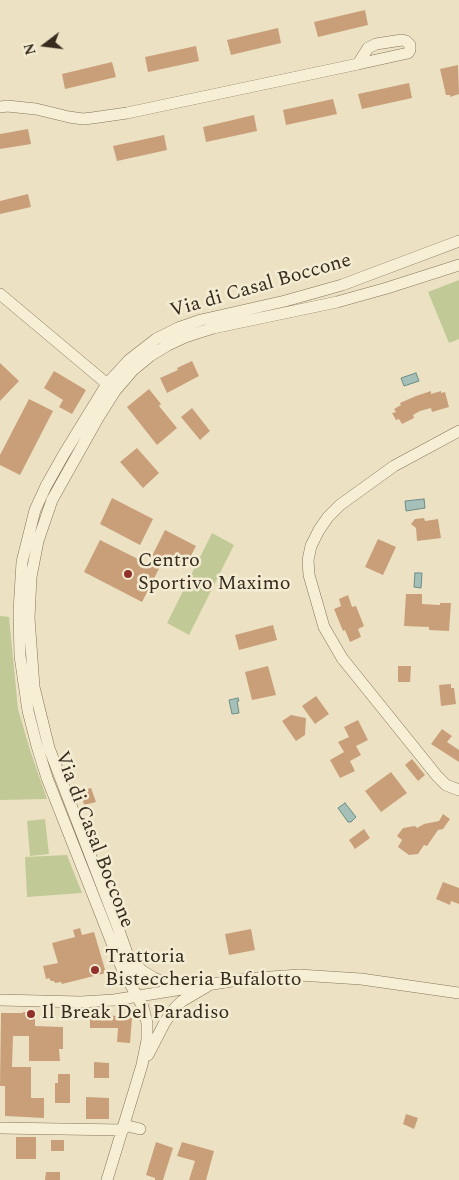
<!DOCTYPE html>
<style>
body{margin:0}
#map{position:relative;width:459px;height:1180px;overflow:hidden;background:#ece2c3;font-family:Spectral,serif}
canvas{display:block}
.north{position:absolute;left:20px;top:20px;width:50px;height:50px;-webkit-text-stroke:4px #f4ecd2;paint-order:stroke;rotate:255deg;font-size:14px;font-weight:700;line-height:20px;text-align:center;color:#362b1e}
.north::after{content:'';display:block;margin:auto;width:18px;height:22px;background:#362b1e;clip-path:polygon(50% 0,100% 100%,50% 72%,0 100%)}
</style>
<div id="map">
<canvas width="459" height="1180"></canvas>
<div class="north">N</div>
</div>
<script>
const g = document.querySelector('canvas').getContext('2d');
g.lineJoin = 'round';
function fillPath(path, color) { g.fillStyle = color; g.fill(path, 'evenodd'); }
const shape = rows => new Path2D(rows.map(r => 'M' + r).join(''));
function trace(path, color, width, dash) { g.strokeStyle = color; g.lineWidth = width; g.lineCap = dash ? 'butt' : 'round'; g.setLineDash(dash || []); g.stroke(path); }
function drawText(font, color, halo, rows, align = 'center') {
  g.font = font + ' Spectral,serif'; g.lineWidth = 5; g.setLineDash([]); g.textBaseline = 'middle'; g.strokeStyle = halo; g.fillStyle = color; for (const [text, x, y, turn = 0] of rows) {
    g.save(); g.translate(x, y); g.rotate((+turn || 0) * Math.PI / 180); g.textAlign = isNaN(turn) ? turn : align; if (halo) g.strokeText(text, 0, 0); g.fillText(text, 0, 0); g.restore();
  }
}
fillPath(shape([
 [459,280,459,339,449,343,428,292],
 [212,533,234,545,189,635,167,623],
 [0,616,9,617,18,709,31,753,47,799,0,800],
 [45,819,49,854,30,856,27,821],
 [67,855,82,893,27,897,25,857]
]), '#c1ca97');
const water = shape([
 [416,373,419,381,404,386,401,378,416,373],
 [424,499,425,508,406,511,405,501,424,499],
 [415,573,422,573,421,588,414,587,415,573],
 [238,698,239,701,237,701,239,713,232,714,229,700,238,698],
 [345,803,356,817,351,822,348,822,338,808,345,803]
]);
fillPath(water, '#a5bfb9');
trace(water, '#6c8d86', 1);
fillPath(shape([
 [365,10,368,25,318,37,314,22],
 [278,28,281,43,231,55,227,40],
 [196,46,199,61,148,72,145,57],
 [112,62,116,77,65,89,62,74],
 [458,65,459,94,450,97,450,95,446,95,440,69],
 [409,83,412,98,362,109,358,94],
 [333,99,337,114,286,125,283,110],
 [254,115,257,131,206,142,203,127],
 [28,129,31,144,0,149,0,134],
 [164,135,167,150,117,161,113,146],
 [28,194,31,207,0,214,0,201],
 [192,361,199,376,167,393,160,378,178,370,177,368],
 [0,363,19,381,0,401],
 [54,371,86,390,72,414,59,407,63,400,44,388],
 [149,389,161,404,159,406,177,428,157,445,127,407],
 [431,391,431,394,441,391,441,393,445,392,449,407,432,412,431,408,420,411,413,415,414,418,402,424,399,419,396,420,392,413,396,412,394,409,401,405,400,403,416,396],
 [29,399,53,411,20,475,0,465,0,455],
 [192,408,210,431,200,440,181,417],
 [137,448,159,473,143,488,120,462],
 [112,498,153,519,140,545,100,524],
 [424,518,425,521,438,519,441,538,417,541,416,528,411,524,415,519],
 [165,530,196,546,184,569,164,559,142,602,84,572,100,540,148,564],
 [378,539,396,547,383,575,365,567],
 [406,594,422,594,422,604,440,605,440,603,451,603,449,631,429,630,429,627,404,626],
 [348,595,352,607,356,606,364,626,358,629,361,637,350,642,345,630,343,631,334,609,341,606,339,599],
 [273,625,277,640,239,650,235,635],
 [268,666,276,695,252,700,245,672],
 [398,666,411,666,410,682,398,682],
 [451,684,451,688,454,688,456,704,441,706,439,685],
 [316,696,329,714,315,724,302,706],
 [291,715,306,718,305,735,296,741,282,721],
 [358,720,368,740,356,746,361,755,350,761,355,771,340,778,330,760,344,752,338,742,349,737,344,727],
 [442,729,452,736,447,742,459,750,459,762,431,744],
 [412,759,425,775,418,781,405,765],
 [391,772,407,793,381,812,365,791],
 [91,788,96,802,84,805,80,791],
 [443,814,450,819,443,829,438,830,427,846,424,845,418,854,409,855,398,847,402,840,397,836,403,828,415,826,417,828,424,824,439,821],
 [364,829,370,838,355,849,349,840],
 [443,882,459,888,459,904,451,901,450,905,436,899],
 [80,928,82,935,94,932,106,973,62,984,61,982,55,983,54,981,51,981,49,978,46,979,43,966,58,963,52,943,75,937,73,930],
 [251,929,255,950,229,955,225,934],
 [23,1012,35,1012,35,1026,63,1027,63,1049,59,1049,60,1061,29,1061,29,1036,13,1036,12,1067,31,1067,31,1098,44,1098,44,1118,5,1116,5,1086,0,1086,1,1013,23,1013],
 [90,1015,107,1015,132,1018,130,1043,117,1042,118,1028,90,1028],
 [94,1062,109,1063,109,1078,94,1078],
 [58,1074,70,1074,70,1103,55,1103,55,1083,58,1083],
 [86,1097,109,1098,109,1119,86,1119],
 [406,1114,418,1118,414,1129,403,1124],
 [16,1137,36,1137,36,1159,16,1159],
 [51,1140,64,1140,64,1151,51,1151],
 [156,1142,173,1148,163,1180,155,1180,155,1178,146,1175],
 [182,1142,214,1151,206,1180,189,1180,195,1161,177,1156],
 [46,1172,60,1172,60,1180,45,1180]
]), '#c99f7a');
const minor = shape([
 [402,40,406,41,410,45,410,50,408,53,358,64,368,48,376,44,402,40],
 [0,107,7,106,36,109,69,117,83,119,92,118,127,113,358,64],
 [0,294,112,388],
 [459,431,394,466,340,505,328,517,319,530,311,546,308,560,309,575,324,627,342,658,437,776,446,785,459,790],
 [129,955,141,970,154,978,163,982,183,986],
 [134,983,127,953,117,925,49,748,34,687,29,618,31,577,38,541,52,500,98,418,115,391,133,370,150,356,168,345,185,337,213,328,337,302,387,288,459,265],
 [0,1000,81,1002,114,1000,244,979,299,975,361,979,459,993],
 [148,1055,165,1022,175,1008,182,1001,206,987],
 [124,1125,140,1129],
 [0,1128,123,1130],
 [107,1180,142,1065,147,1040,147,1023,143,1007,123,971,47,778,37,746,28,711,20,656,19,611,22,562,35,510,46,486,64,454,107,384,129,360,156,339,178,328,201,320,285,301,342,285,459,241]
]);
trace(minor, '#86745a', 12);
trace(minor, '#f7efd5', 11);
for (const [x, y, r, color] of [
 [128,574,5,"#92312c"],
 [95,970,5,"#92312c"],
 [31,1014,5,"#92312c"]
]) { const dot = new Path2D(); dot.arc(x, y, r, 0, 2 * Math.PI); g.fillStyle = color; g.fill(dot); trace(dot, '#f4ecd2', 2); }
drawText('20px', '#362b1e', '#f4ecd2', [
 ["Via di Casal Boccone",261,287,-16],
 ["Via di Casal Boccone",93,840,69]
]);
drawText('20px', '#362b1e', '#f4ecd2', [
 ["Centro",138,562],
 ["Sportivo Maximo",138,585],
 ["Trattoria",105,958],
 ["Bisteccheria Bufalotto",105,981],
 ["Il Break Del Paradiso",41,1014]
], 'left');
</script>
